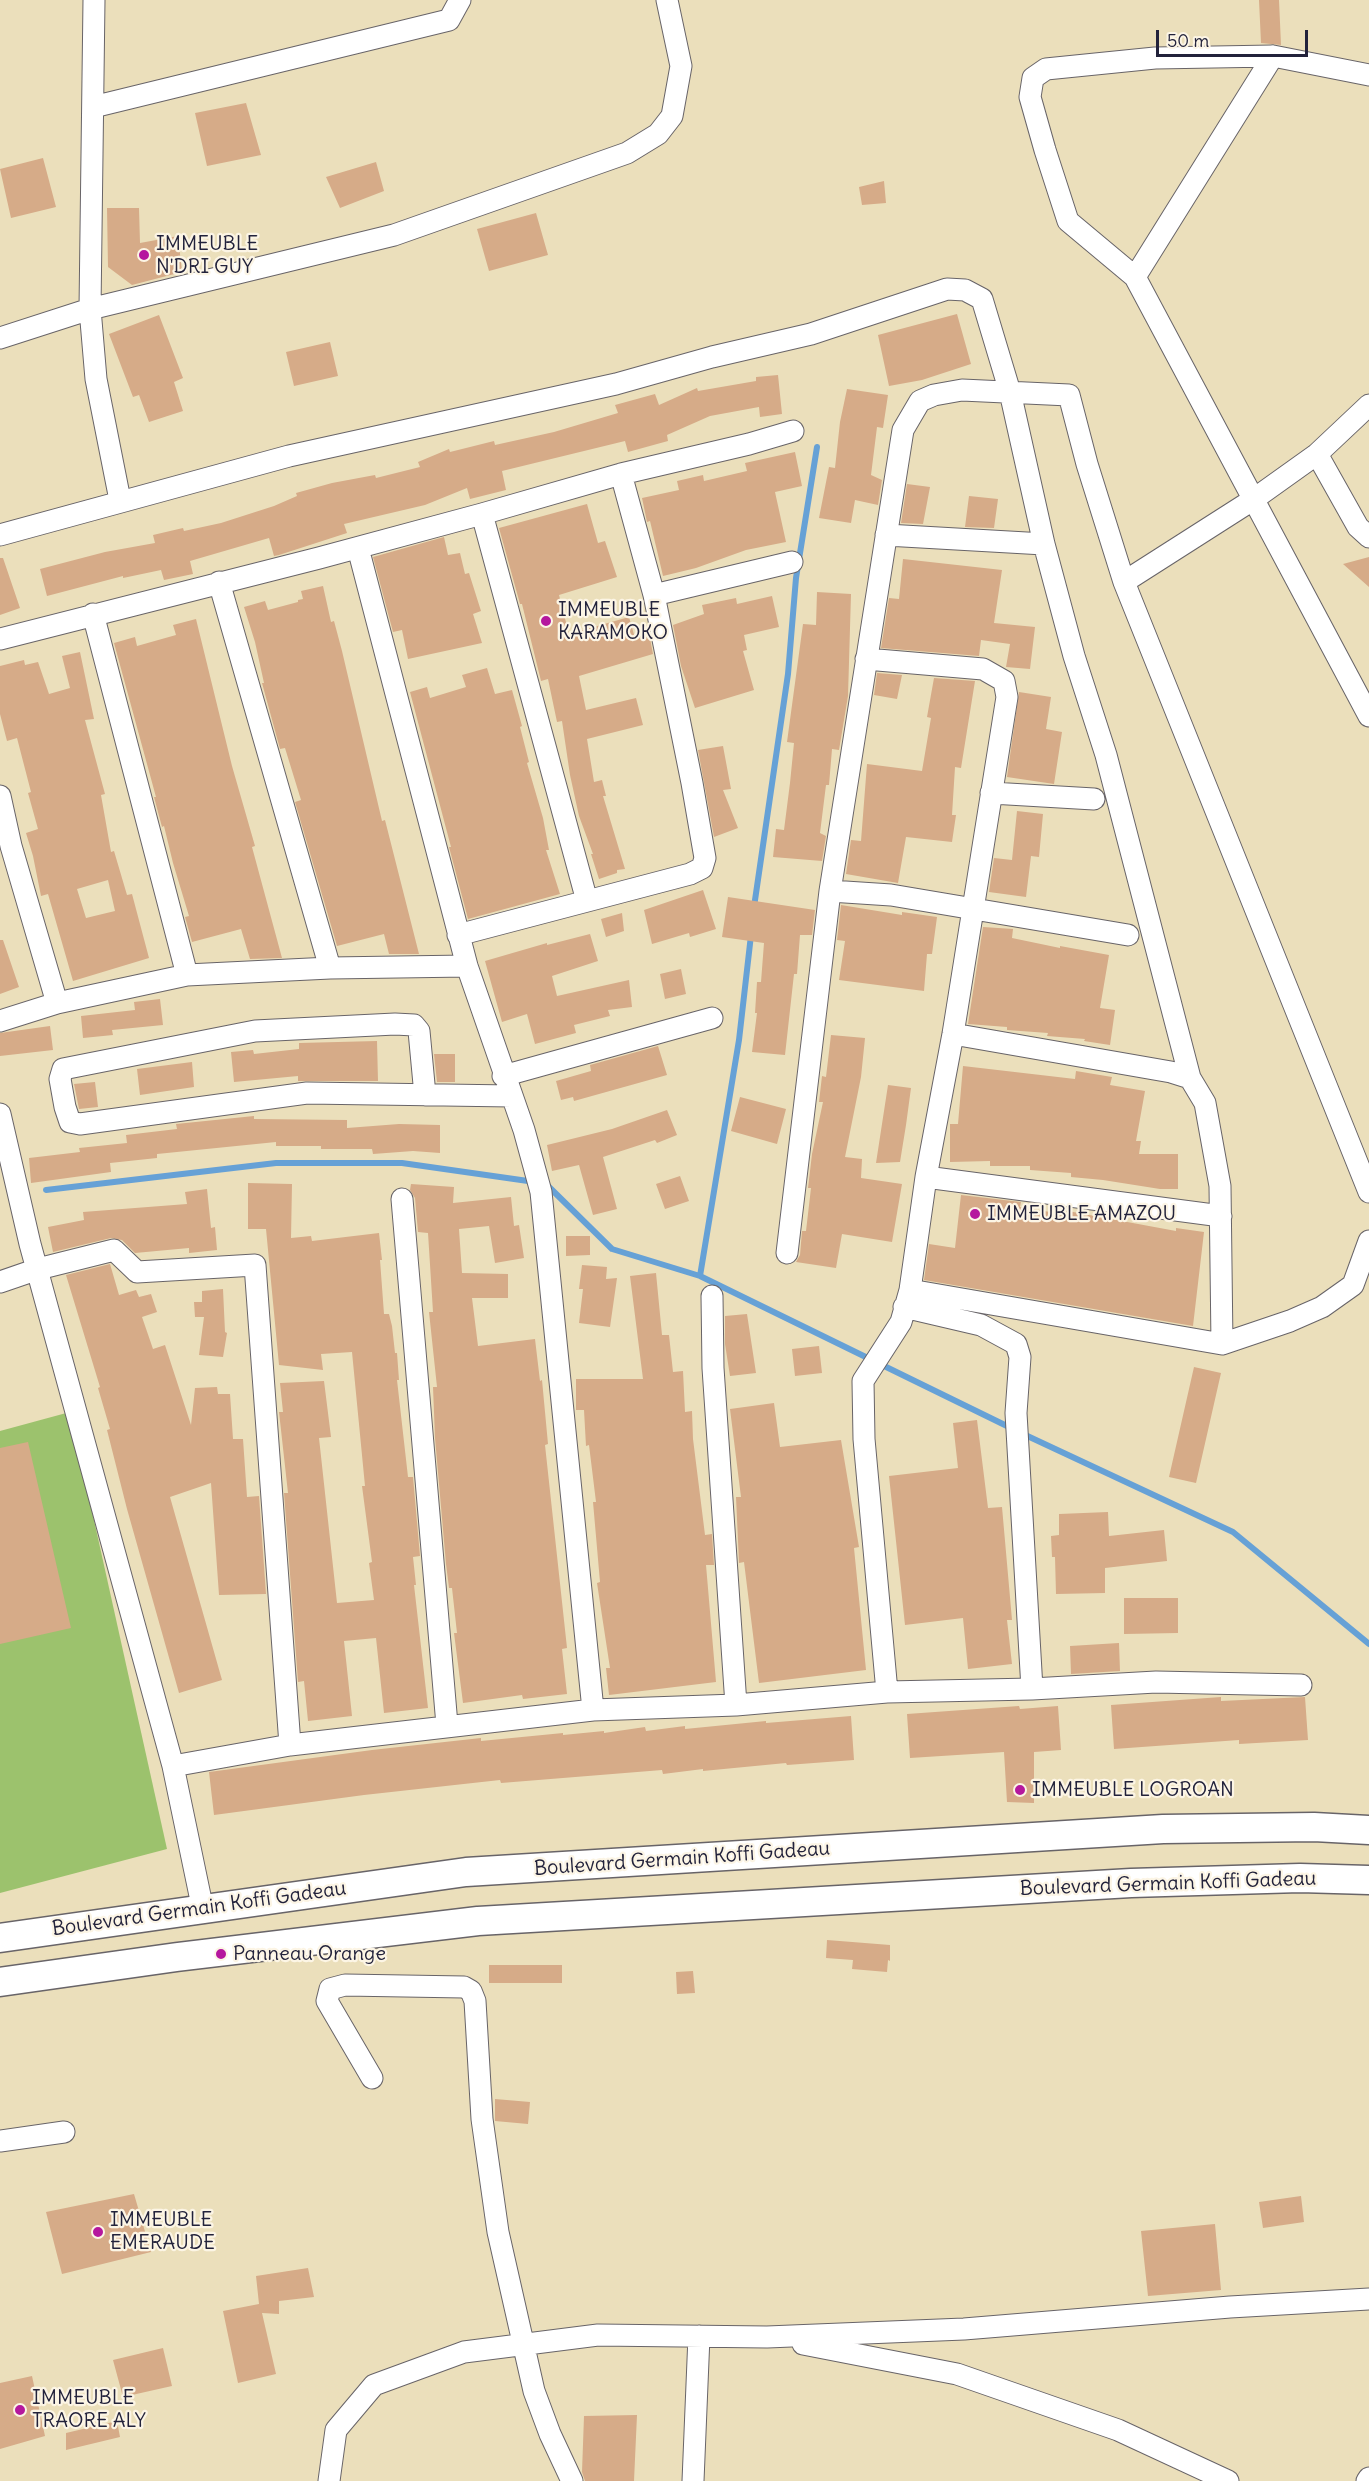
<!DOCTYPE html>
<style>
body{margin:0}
#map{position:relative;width:1369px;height:2481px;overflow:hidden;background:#ebdfbb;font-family:Delius,sans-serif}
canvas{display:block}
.scale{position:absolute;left:1156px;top:30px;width:152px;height:27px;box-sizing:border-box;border:3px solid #22223b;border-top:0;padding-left:8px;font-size:18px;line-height:21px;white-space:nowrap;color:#22223b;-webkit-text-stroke:4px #fcf5e5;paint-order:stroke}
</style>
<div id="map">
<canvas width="1369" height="2481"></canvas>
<div class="scale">50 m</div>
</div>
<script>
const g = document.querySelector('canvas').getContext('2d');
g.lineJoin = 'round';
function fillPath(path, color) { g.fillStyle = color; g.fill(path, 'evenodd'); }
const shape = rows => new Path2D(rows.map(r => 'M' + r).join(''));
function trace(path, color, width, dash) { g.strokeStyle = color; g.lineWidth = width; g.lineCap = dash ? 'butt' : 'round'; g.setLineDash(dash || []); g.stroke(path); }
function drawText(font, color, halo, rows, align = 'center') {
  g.font = font + ' Delius,sans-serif'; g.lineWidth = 4.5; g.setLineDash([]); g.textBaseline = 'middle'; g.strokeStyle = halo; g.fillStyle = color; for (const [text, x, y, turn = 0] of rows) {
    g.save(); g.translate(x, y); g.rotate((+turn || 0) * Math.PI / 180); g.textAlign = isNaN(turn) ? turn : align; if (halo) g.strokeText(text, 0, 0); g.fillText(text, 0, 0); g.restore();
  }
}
fillPath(shape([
 [70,1412,167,1849,0,1893,0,1431]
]), '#9cc26d');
trace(shape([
 [754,907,788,674,796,578,817,447],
 [545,1183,612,1249,700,1276,1011,1428],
 [46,1190,276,1163,402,1163,535,1182],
 [700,1276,739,1040,751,935],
 [1021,1433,1233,1532,1369,1644]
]), '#66a1d6', 6);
fillPath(shape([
 [1259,0,1279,0,1281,45,1261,43],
 [246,103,261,155,207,166,195,113],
 [43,158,56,207,11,218,0,169],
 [376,162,384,191,340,208,326,177],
 [884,181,886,203,862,205,859,187],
 [107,208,139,208,140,243,178,236,182,272,132,285,108,267],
 [536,213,548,255,489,271,477,229],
 [957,314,971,364,922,380,889,386,878,335],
 [159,315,183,378,174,382,183,411,149,422,139,395,133,397,109,334],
 [330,342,338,376,294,386,286,352],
 [778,375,782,414,760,417,759,407,710,416,667,435,668,441,628,452,625,441,502,471,506,490,470,499,467,488,425,505,344,524,347,533,279,555,274,556,269,538,190,561,193,574,164,580,161,570,123,578,123,576,47,596,40,569,105,552,155,543,153,535,183,528,184,531,221,523,274,506,297,496,296,493,332,483,375,475,376,478,420,467,418,462,449,449,450,452,494,441,495,445,554,432,618,413,615,405,655,394,659,405,697,388,698,391,756,381,756,377],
 [847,389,888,395,883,428,877,427,871,475,882,480,878,505,855,500,851,523,819,518,829,467,835,468,840,422],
 [795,452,802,486,775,492,786,542,746,550,696,568,663,576,650,521,647,522,642,498,679,490,677,481,703,475,704,481,747,471,745,463],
 [907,484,930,487,923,524,901,523],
 [969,496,998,499,994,528,965,527],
 [587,504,598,543,605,541,617,577,559,595,569,634,629,617,635,638,649,633,653,654,579,676,586,710,636,698,643,725,587,739,594,782,602,780,606,796,603,796,625,869,617,870,617,873,599,879,591,854,593,854,579,816,570,775,562,721,557,722,548,679,541,681,522,604,520,604,499,528],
 [444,537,448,555,460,553,465,574,469,573,481,611,473,614,482,643,408,659,402,630,393,632,373,557],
 [1369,557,1369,587,1343,564],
 [0,558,3,558,20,608,0,615],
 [903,559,1002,570,994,623,1035,627,1030,669,1006,667,1010,644,981,640,979,656,881,648,889,598,899,599],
 [323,586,331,622,334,621,342,651,382,821,385,820,419,954,389,954,384,934,337,946,295,802,301,800,285,748,280,749,262,683,264,683,255,642,244,607,265,601,268,610,298,602,298,600,303,599,301,591],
 [817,592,851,594,848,696,839,750,832,749,829,785,826,785,820,833,826,836,822,861,773,857,776,829,784,830,790,783,794,743,787,742,803,624,816,625],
 [772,596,779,627,744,635,747,650,743,651,754,690,695,708,681,666,673,625,704,614,702,605,736,598,737,604],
 [196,619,232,766,255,846,252,847,282,958,250,959,241,929,192,942,185,917,189,916,173,863,164,826,162,827,154,797,156,797,114,643,135,637,137,646,176,635,173,625],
 [80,652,94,719,85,720,105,794,101,795,111,852,114,851,127,895,132,894,149,958,73,981,48,894,41,896,33,856,26,833,38,829,28,793,31,792,17,738,7,741,0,714,0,666,24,660,25,665,38,662,49,694,70,688,62,656],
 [108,880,115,911,86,918,77,889],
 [487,668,495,694,512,690,522,726,520,727,529,762,527,763,543,818,549,850,546,850,560,894,468,919,449,847,451,847,410,692,427,687,430,698,466,687,462,675],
 [877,673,902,675,897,699,874,695],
 [934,678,975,681,961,768,955,767,952,815,956,815,952,842,906,837,898,883,846,874,851,840,861,841,867,764,922,771,931,718,927,717],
 [1019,692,1051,697,1046,729,1062,732,1054,784,1007,777],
 [723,746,731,789,723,790,738,828,714,837,698,750],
 [1017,811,1043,814,1039,857,1031,856,1026,897,989,892,994,858,1012,860],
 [703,890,716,929,690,937,689,933,652,944,644,910],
 [728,897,815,910,812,935,800,935,797,974,794,974,785,1055,752,1052,757,1013,755,1013,757,982,761,982,764,943,722,937],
 [841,905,902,915,902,912,937,917,932,954,927,954,924,991,839,980,845,941,837,940],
 [622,913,624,931,606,937,601,919],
 [983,927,1013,929,1012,938,1060,948,1060,946,1109,955,1100,1008,1115,1010,1110,1045,1084,1041,1085,1039,1047,1036,1048,1033,1007,1030,1007,1027,968,1024],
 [590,934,598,961,552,976,557,996,629,980,632,1007,608,1010,610,1016,574,1025,576,1033,535,1044,527,1014,502,1022,485,961,547,943,547,945],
 [0,940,3,940,19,987,0,994],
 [681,969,686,994,665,999,660,974],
 [160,999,163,1025,112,1030,113,1035,83,1038,81,1016,135,1010,134,1002],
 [50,1026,53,1050,0,1056,0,1033],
 [831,1035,865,1038,861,1077,845,1157,862,1159,861,1178,902,1184,892,1242,842,1234,836,1268,796,1262,800,1255,802,1231,806,1231,811,1188,808,1188,812,1154,823,1102,819,1102,822,1076,826,1077],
 [377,1041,378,1081,298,1081,298,1076,234,1082,231,1052,253,1050,254,1054,299,1049,299,1043],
 [658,1046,667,1075,574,1101,573,1097,561,1100,556,1081,591,1071,590,1065],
 [434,1054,455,1054,455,1082,437,1082],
 [192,1062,194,1087,140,1095,137,1069],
 [963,1066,1075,1079,1076,1071,1112,1077,1110,1085,1145,1091,1136,1141,1141,1141,1139,1154,1178,1154,1178,1189,1160,1189,1103,1180,1071,1177,1071,1173,1030,1170,1030,1166,990,1166,990,1161,950,1162,950,1124,958,1124],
 [95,1082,98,1107,79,1109,74,1084],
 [888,1085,911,1088,906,1125,900,1162,876,1163],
 [740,1097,786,1109,777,1144,731,1131],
 [667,1110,677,1135,657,1143,655,1140,603,1157,617,1209,593,1215,579,1165,552,1171,547,1145,612,1129],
 [254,1116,254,1119,347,1120,347,1128,399,1124,440,1125,440,1153,413,1151,373,1154,372,1149,321,1149,321,1146,276,1146,276,1142,157,1154,157,1158,110,1163,111,1172,31,1183,29,1158,80,1152,79,1148,127,1143,126,1135,177,1129,176,1124],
 [680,1176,689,1201,665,1209,656,1184],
 [248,1183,292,1184,291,1238,311,1236,312,1241,379,1233,382,1260,380,1260,384,1314,389,1314,392,1326,395,1353,397,1353,399,1380,397,1380,408,1477,413,1477,420,1556,413,1557,416,1585,414,1585,428,1708,384,1713,376,1638,344,1641,352,1716,308,1721,304,1681,298,1682,284,1493,288,1493,279,1412,283,1412,280,1383,324,1381,331,1437,319,1438,337,1603,374,1600,369,1563,372,1562,362,1486,365,1486,352,1352,321,1354,323,1370,279,1365,266,1229,248,1229],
 [411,1184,454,1187,453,1203,511,1197,514,1226,519,1225,524,1258,495,1263,489,1226,459,1229,462,1273,508,1274,508,1298,472,1298,478,1346,535,1339,540,1381,542,1380,548,1444,545,1445,567,1648,562,1649,567,1694,523,1699,522,1695,463,1703,454,1633,457,1633,452,1588,449,1588,446,1564,435,1438,433,1387,437,1387,429,1312,433,1312,428,1233,418,1232,415,1198,410,1190],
 [207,1189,211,1228,215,1227,217,1250,189,1253,189,1248,135,1253,122,1240,111,1238,53,1252,48,1227,84,1220,83,1212,187,1204,185,1192],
 [961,1195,1021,1202,1020,1207,1056,1213,1057,1209,1176,1231,1176,1228,1204,1232,1193,1326,924,1280,929,1244,955,1248],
 [566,1236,590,1236,590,1255,566,1256],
 [110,1264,119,1295,136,1290,139,1297,151,1294,157,1312,142,1317,153,1349,165,1345,191,1425,195,1388,217,1387,218,1394,230,1394,233,1439,243,1439,247,1497,259,1496,266,1594,219,1595,211,1483,170,1497,222,1680,179,1693,127,1509,107,1430,110,1429,98,1388,100,1387,66,1275],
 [582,1265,607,1267,606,1279,617,1278,610,1327,579,1323,583,1289,579,1289],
 [656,1273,662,1335,669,1335,673,1372,683,1371,685,1412,692,1411,693,1439,705,1535,712,1534,714,1565,706,1565,716,1682,609,1695,606,1668,610,1668,597,1583,600,1582,593,1502,596,1502,589,1445,586,1446,584,1410,576,1410,576,1379,643,1379,630,1276],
 [223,1289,225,1332,227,1333,223,1357,199,1355,204,1317,195,1317,194,1302,202,1302,202,1291],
 [747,1314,756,1373,730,1376,725,1344,725,1316],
 [819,1346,822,1373,795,1376,792,1349],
 [1194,1367,1221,1373,1196,1483,1169,1477],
 [774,1403,780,1447,841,1440,859,1547,854,1548,866,1670,759,1683,744,1562,739,1563,736,1497,741,1497,730,1409],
 [977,1420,988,1508,1002,1507,1012,1620,1007,1620,1012,1664,968,1669,963,1618,905,1625,889,1476,958,1468,953,1423],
 [28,1442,71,1628,0,1644,0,1448],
 [1108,1512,1109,1536,1164,1530,1167,1561,1105,1568,1105,1593,1056,1594,1055,1557,1052,1557,1051,1536,1059,1535,1059,1514],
 [1124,1598,1178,1598,1178,1633,1124,1634],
 [1119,1643,1120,1671,1071,1674,1070,1646],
 [1221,1697,1221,1701,1305,1697,1308,1740,1239,1744,1239,1740,1114,1749,1111,1705],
 [1019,1706,1020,1709,1058,1706,1061,1750,1034,1752,1034,1803,1007,1802,1004,1752,910,1758,907,1714],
 [851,1716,854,1760,787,1765,786,1763,703,1771,703,1769,663,1774,662,1770,501,1783,500,1780,364,1795,214,1815,209,1772,224,1770,372,1750,481,1738,481,1741,563,1733,563,1735,604,1731,604,1733,645,1727,646,1731,685,1726,685,1729,766,1721,766,1723],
 [827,1940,890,1945,890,1961,888,1960,887,1972,852,1969,853,1960,826,1958],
 [489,1965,562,1965,562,1983,489,1983],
 [693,1971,695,1993,677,1994,676,1972],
 [495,2099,530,2102,528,2124,495,2121],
 [134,2194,151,2252,62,2274,46,2212],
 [1301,2196,1304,2222,1263,2228,1259,2202],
 [1215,2224,1221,2290,1148,2296,1141,2231],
 [308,2268,314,2297,279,2301,279,2314,262,2313,276,2374,238,2383,223,2311,259,2304,256,2276],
 [163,2348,172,2386,123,2397,113,2360],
 [32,2376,45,2436,0,2449,0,2383],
 [637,2415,634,2481,585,2481,582,2472,584,2416],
 [117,2421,120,2437,66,2450,66,2433]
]), '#d6ab88');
const minor = shape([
 [94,0,90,309,96,379,120,500],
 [1369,75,1273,56,1155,58,1046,69,1033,78,1030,97,1045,150,1068,221,1135,277,1369,716],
 [93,107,449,20,460,0],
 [1135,277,1273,56],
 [0,338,90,309,394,235,627,153,658,134,672,116,681,66,667,0],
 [1317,454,1358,527,1369,537],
 [482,514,587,901],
 [0,535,289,456,616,384,712,357,811,334,947,289,965,290,982,299,1010,392,1044,544,1074,656,1106,755,1190,1078],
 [886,535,1044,544],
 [358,548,467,966,524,1130,541,1192,593,1710],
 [219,582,330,968],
 [1124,582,1254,499,1317,454,1369,405],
 [654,595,792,562],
 [93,614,187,975],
 [0,639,319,558,482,514,621,474,749,444,793,431],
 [866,659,983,669,1004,681,1007,697,953,1034,926,1177,910,1290,901,1322,863,1381,864,1439,887,1692],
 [991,793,1094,799],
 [0,796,11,846,57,1003],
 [830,891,891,895,1128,935],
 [458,935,690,874,702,868,705,858,692,783,654,595,621,474],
 [0,1021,57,1003,187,975,330,968,467,966],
 [953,1034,1171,1072,1190,1078,1205,1103,1220,1186,1222,1344],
 [503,1076,712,1018],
 [425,1095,419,1031,414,1025,395,1024,255,1031,63,1069,60,1079,65,1107,70,1122,80,1124,307,1093,512,1096],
 [0,1114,30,1244,173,1766,203,1910],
 [926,1177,1221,1216],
 [402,1199,447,1725],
 [787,1253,830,891,903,430,920,401,934,395,962,390,1069,395,1087,464,1124,582,1369,1192],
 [0,1282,38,1269,114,1250,137,1272,255,1265,290,1745],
 [910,1290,1222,1344,1290,1321,1322,1307,1353,1285,1369,1241],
 [712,1296,713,1368,736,1705],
 [904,1307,981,1325,1016,1344,1020,1357,1016,1413,1032,1689],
 [173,1766,290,1745,593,1710,736,1705,887,1692,1032,1689,1156,1682,1301,1685],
 [372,2078,327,2001,330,1989,345,1985,464,1987,471,1991,475,2001,482,2119,498,2232,534,2391,550,2434,572,2481],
 [0,2141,64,2132],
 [803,2344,957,2374,1118,2430,1228,2481],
 [329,2481,336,2430,374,2385,464,2352,598,2335,767,2337,964,2329,1230,2307,1369,2299],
 [693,2481,699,2336],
 [1367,2481,1369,2478]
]);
const secondary = shape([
 [0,1938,466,1872,1163,1829,1314,1827,1369,1830],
 [0,1982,177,1957,478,1921,1131,1883,1300,1878,1369,1880]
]);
trace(minor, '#686468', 23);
trace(secondary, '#686468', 31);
trace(minor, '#fff', 21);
trace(secondary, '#fff', 28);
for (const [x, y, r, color] of [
 [144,255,6,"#b5179e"],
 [546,621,6,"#b5179e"],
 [975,1214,6,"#b5179e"],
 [1020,1790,6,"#b5179e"],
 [221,1954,6,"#b5179e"],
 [98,2232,6,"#b5179e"],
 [20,2410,6,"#b5179e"]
]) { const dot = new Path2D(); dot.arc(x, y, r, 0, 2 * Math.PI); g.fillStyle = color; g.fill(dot); trace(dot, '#fcf5e5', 2); }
drawText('20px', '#22223b', '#fcf5e5', [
 ["IMMEUBLE",156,244],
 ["N'DRI GUY",156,267],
 ["IMMEUBLE",558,610],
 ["KARAMOKO",558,633],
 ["IMMEUBLE AMAZOU",987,1214],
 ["IMMEUBLE LOGROAN",1032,1790],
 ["Panneau Orange",233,1954],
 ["IMMEUBLE",110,2220],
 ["EMERAUDE",110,2243],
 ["IMMEUBLE",32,2398],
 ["TRAORE ALY",32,2421]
], 'left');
drawText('20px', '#22223b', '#fcf5e5', [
 ["Boulevard Germain Koffi Gadeau",682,1859,-4],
 ["Boulevard Germain Koffi Gadeau",1168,1884,-2],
 ["Boulevard Germain Koffi Gadeau",199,1909,-8]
]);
</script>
